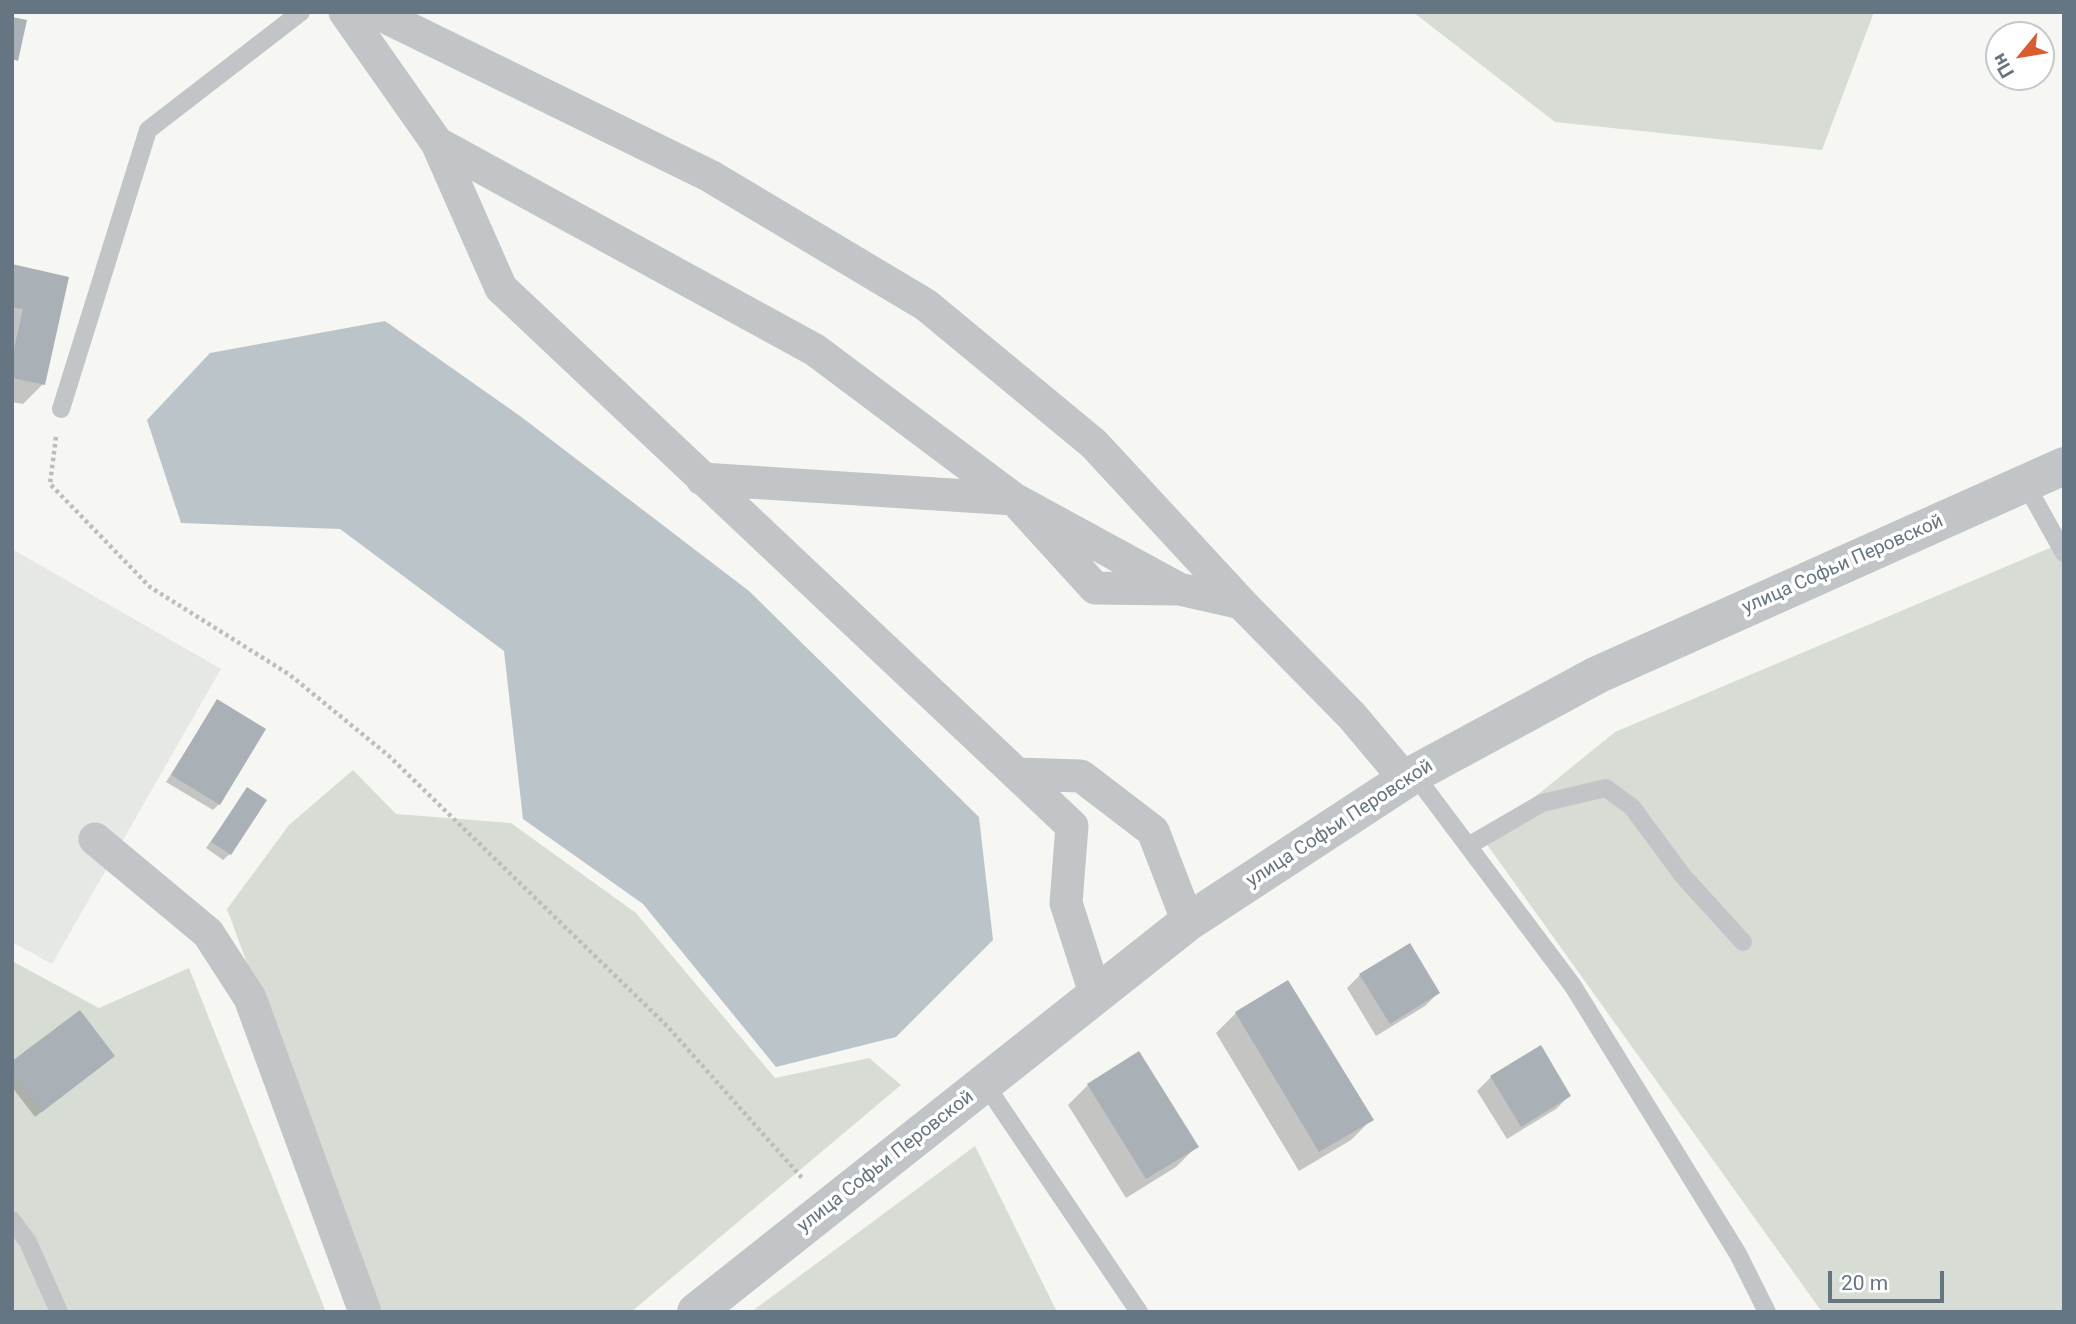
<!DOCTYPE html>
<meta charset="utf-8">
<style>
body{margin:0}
#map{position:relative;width:2076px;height:1324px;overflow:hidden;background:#f6f6f3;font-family:Roboto,sans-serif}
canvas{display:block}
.frame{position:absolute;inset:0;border:14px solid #667582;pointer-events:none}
.north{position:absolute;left:1985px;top:21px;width:70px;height:70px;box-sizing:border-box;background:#fff;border:2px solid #c2c8cd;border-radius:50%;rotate:240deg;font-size:19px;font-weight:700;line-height:28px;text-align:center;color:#667582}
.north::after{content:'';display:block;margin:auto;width:24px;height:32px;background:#da5c2f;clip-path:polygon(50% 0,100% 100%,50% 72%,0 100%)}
.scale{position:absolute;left:1828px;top:1271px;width:116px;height:32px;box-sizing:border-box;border:4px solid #667582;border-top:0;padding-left:9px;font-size:21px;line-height:24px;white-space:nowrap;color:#667582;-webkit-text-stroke:5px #fff;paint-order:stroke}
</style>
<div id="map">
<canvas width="2076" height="1324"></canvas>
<div class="frame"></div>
<div class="north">Пн</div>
<div class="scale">20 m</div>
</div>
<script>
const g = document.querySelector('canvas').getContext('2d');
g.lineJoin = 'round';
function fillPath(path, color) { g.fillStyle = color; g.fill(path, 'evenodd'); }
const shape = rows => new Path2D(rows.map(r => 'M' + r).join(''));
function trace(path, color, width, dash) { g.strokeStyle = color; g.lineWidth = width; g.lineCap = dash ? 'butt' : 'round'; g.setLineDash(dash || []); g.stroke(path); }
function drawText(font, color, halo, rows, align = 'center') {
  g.font = font + ' Roboto,sans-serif'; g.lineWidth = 7; g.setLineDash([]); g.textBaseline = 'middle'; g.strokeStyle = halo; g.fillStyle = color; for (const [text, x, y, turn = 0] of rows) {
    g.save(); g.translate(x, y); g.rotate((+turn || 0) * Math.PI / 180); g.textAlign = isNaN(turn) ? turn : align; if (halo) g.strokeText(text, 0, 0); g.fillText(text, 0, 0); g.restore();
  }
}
fillPath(shape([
 [12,549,221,669,52,964,12,942]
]), '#e6e8e6');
fillPath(shape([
 [1413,12,1874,12,1822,150,1555,122],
 [2064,542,2064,1312,1822,1312,1483,839,1615,732],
 [353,770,396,814,511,823,636,913,775,1078,869,1058,901,1085,631,1312,376,1312,227,909,289,825],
 [12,961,99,1008,189,968,326,1312,12,1312],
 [975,1146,1057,1312,751,1312]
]), '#d7ddd4');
fillPath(shape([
 [385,321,520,416,749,591,979,817,993,940,896,1037,776,1067,643,904,523,819,504,651,340,529,181,523,147,420,210,353]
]), '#bbc5c9');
fillPath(shape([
 [12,266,43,384,23,404,12,402],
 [217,701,219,804,213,810,166,782],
 [247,789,230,854,223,860,206,848],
 [1360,975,1438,993,1425,1006,1376,1036,1347,988],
 [1236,1013,1371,1120,1351,1140,1299,1171,1216,1033],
 [106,1062,35,1117,12,1087,12,1063],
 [1491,1077,1569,1096,1556,1109,1507,1139,1477,1091],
 [1088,1085,1196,1147,1176,1167,1126,1198,1068,1105]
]), '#0003');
fillPath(shape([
 [12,17,27,20,18,61,12,59],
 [12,264,69,277,45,385,12,378,12,357,23,309,12,307],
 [217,699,266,729,220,805,171,775],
 [247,787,267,800,231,855,211,842],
 [1410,943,1440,993,1390,1024,1359,974],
 [1288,980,1374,1120,1319,1152,1235,1012],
 [80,1010,115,1056,42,1112,12,1073,12,1061],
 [1541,1045,1571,1096,1521,1127,1490,1076],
 [1139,1051,1199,1147,1146,1179,1087,1084]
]), '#aab1b6');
trace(shape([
 [56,437,50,484,150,587,290,675,389,756,668,1027,803,1179]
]), '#bbbdbf', 4.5, [3.5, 3.5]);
trace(shape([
 [61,409,148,130,301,12],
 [2025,483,2064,553],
 [1414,774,1573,986,1738,1254,1767,1312],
 [1468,846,1542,803,1606,788,1632,807,1683,876,1743,942],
 [985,1084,1139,1312],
 [12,1220,28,1242,59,1312]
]), '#c1c5c8', 18);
trace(shape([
 [345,12,437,143,501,288,1072,826,1066,903,1096,996],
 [375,12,710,176,926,305,1094,444,1241,603,1352,716,1405,779],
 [437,143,815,350,1014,499,1179,589,1241,603],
 [702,479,1014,499,1095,588,1175,589],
 [1017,774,1081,776,1153,831,1188,922],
 [95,839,208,933,250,998,365,1312]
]), '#c1c5c8', 33);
trace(shape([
 [696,1312,1188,922,1414,774,1597,675,2064,466]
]), '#c1c5c8', 38);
drawText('19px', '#667582', '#fff', [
 ["улица Софьи Перовской",1843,565,-24],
 ["улица Софьи Перовской",1340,824,-33],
 ["улица Софьи Перовской",886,1162,-38]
]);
</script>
